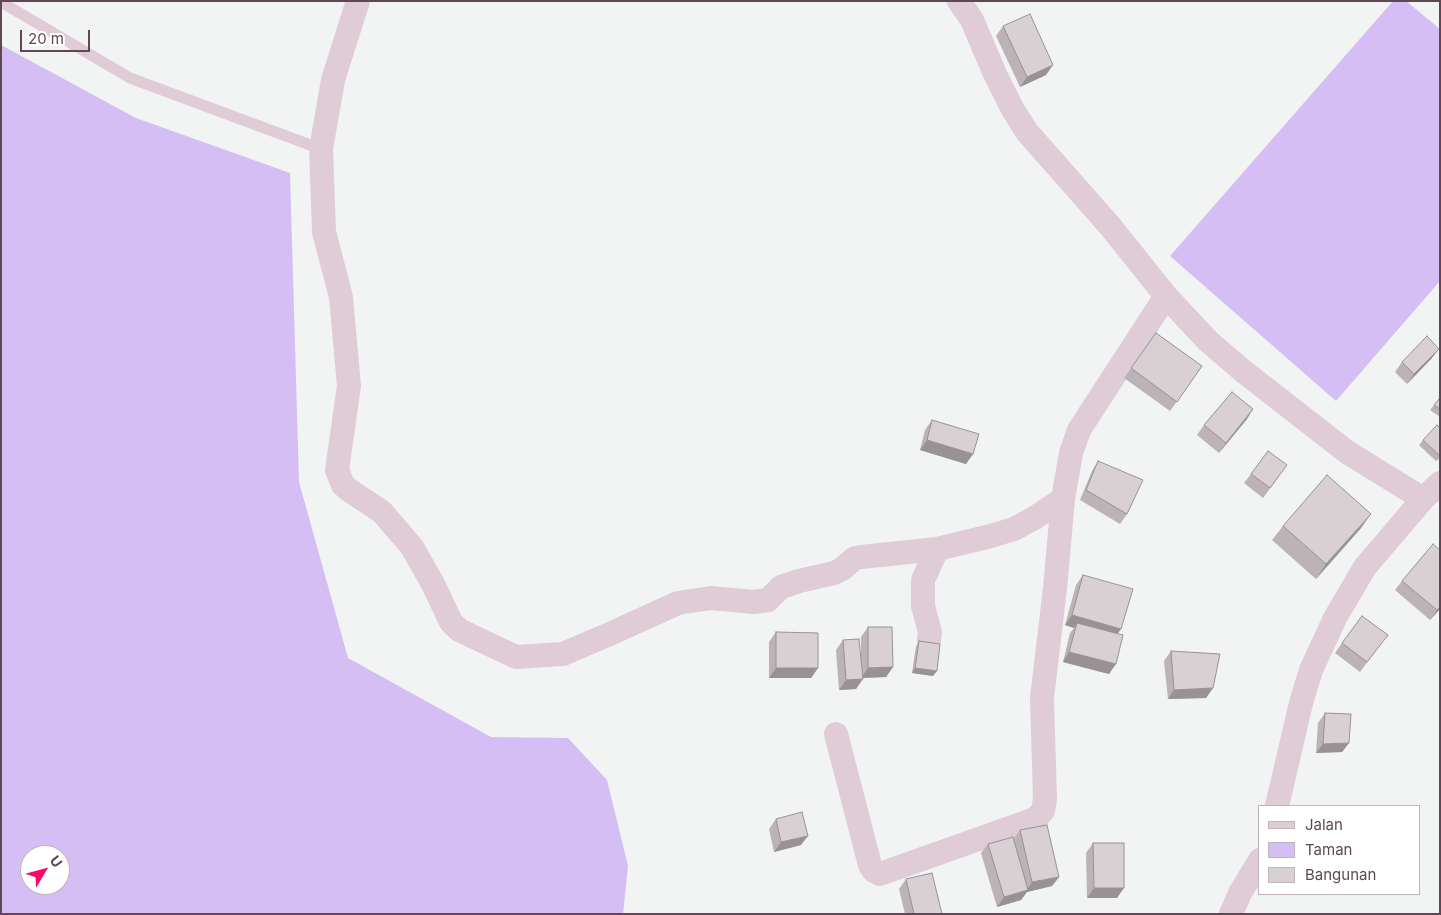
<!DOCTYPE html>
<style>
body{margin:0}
#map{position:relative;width:1441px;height:915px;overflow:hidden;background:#f1f4f2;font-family:Inter,sans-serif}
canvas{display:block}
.frame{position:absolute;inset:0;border:2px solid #614754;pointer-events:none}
.legend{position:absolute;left:1258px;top:805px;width:162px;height:90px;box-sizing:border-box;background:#fff;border:1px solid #c0b5bb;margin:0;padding:6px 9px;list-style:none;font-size:15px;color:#614754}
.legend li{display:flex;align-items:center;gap:10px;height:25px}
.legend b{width:25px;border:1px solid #c0b5bb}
.north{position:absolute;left:20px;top:845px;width:50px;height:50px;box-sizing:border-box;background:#fff;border:1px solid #c0b5bb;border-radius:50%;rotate:53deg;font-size:14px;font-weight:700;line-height:20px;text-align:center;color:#614754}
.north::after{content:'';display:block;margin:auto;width:18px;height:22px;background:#f60a6a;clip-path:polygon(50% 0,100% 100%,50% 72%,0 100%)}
.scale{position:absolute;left:20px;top:30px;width:70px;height:22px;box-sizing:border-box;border:2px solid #614754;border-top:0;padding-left:6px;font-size:15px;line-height:18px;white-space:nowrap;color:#614754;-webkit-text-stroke:4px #fff;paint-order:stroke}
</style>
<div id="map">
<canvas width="1441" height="915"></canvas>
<div class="frame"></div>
<ul class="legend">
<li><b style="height:6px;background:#dfccd6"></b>Jalan</li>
<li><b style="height:14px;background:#d4bef4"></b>Taman</li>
<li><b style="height:14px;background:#d9d0d3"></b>Bangunan</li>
</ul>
<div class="north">U</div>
<div class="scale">20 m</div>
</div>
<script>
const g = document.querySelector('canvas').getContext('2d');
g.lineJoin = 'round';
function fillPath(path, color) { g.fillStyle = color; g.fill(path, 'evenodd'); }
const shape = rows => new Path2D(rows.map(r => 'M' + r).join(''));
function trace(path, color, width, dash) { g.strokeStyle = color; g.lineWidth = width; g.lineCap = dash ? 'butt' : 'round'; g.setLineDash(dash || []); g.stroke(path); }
fillPath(shape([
 [1393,1,1406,1,1440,29,1440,281,1336,401,1170,256],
 [1,45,136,118,290,173,299,482,348,658,491,737,568,738,607,780,628,866,623,914,1,914],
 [30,855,60,855,60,885,30,885]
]), '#d4bef4');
trace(shape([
 [1,2,130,78,321,149]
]), '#dfccd6', 11);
trace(shape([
 [358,1,333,80,321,149,324,232,341,297,349,386,337,470,343,485,349,490,382,512,412,547,433,584,451,622,459,630,516,657,563,654,612,633,678,603,711,598,754,602,768,600,781,587,799,581,834,573,842,569,855,558,861,557,937,549,987,537,1014,529,1036,517,1063,499],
 [959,1,972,20,995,74,1012,108,1027,132,1110,226,1166,296,1208,341,1243,371,1347,452,1423,499],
 [929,640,930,632,923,606,923,580,937,549],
 [836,734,870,865,874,871,880,874,1035,819,1043,811,1045,799,1042,698,1055,588,1063,499,1071,453,1079,430,1166,296],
 [1277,806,1301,703,1311,670,1335,618,1365,567,1423,499,1440,483],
 [1231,914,1240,893,1260,860]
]), '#dfccd6', 24);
fillPath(shape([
 [1003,26,1046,75,1020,87,996,36],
 [1156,333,1202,366,1170,411,1124,378],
 [1432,358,1407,384,1395,372,1402,362],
 [1439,399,1440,399,1440,417,1430,410],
 [1247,419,1219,453,1197,435,1204,425],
 [932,420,973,454,966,464,920,450,925,430],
 [1440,428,1440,458,1436,461,1419,445,1423,440],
 [1098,461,1127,514,1120,524,1080,500,1092,471],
 [1251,474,1280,475,1263,498,1244,483],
 [1283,526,1361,528,1316,579,1272,540],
 [1440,550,1440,609,1430,620,1395,590,1402,581],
 [1083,575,1118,633,1109,674,1063,662,1070,633,1074,628,1065,625,1076,585],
 [868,627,893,667,886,677,863,678,856,689,839,690,836,650,843,640,861,663,861,637],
 [776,632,818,668,811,678,769,678,769,642],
 [919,641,933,676,912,673,916,646],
 [1342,643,1381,644,1360,672,1335,653],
 [1171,651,1213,688,1206,698,1168,699,1164,661],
 [1325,713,1349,743,1342,752,1316,753,1318,723],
 [776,819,801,845,774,852,769,829],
 [1020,830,1059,877,1052,886,1027,892,1021,900,997,907,981,853,988,844,1013,840],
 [1093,843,1117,898,1087,898,1086,853],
 [906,879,942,914,905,914,899,889]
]), '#bbb3b5');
fillPath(shape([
 [1053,65,1046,75,1020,87,1027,77],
 [1439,349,1432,358,1407,384,1414,374],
 [1253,409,1247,419,1219,453,1226,443],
 [927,440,973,454,966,464,920,450],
 [1371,514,1361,528,1316,579,1326,564],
 [1440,607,1440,609,1430,620,1437,610],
 [1072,615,1121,629,1114,639,1077,623,1074,628,1065,625],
 [1069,652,1116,664,1109,674,1063,662],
 [893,667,886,677,861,678,868,668],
 [776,668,818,668,811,678,769,678],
 [915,668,937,671,933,676,912,673],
 [863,679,856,689,839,690,846,680],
 [1213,688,1206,698,1168,699,1174,690],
 [1349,743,1342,752,1316,753,1323,744],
 [808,836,801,845,774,852,781,842],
 [1059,877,1052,886,1027,892,1021,900,997,907,1004,897,1026,891,1032,882],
 [1094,888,1124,888,1117,898,1087,898]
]), '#989294');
const building = shape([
 [1030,14,1053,65,1027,77,1003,26,1030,14],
 [1156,333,1202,366,1177,402,1131,368,1156,333],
 [1427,336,1439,349,1414,374,1402,362,1427,336],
 [1232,392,1253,409,1226,443,1204,425,1232,392],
 [1439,399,1440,399,1440,409,1434,405,1439,399],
 [932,420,979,434,973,454,927,440,932,420],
 [1437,425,1440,428,1440,456,1423,440,1437,425],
 [1268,451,1287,465,1270,488,1251,474,1268,451],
 [1098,461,1143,480,1127,514,1086,490,1098,461],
 [1327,475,1371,514,1326,564,1283,526,1327,475],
 [1433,544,1440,550,1440,607,1437,610,1402,581,1433,544],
 [1083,575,1133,589,1121,629,1072,615,1083,575],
 [1362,616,1388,635,1367,662,1342,643,1362,616],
 [1077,623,1123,635,1116,664,1069,652,1077,623],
 [868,627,892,627,893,667,868,668,868,627],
 [776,632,818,633,818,668,776,668,776,632],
 [859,639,863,679,846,680,843,640,859,639],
 [919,641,940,644,937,671,915,668,919,641],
 [1171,651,1220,654,1213,688,1174,690,1171,651],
 [1325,713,1351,714,1349,743,1323,744,1325,713],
 [802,812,808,836,781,842,776,819,802,812],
 [1047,825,1059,877,1032,882,1020,830,1047,825],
 [1013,837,1028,890,1004,897,988,844,1013,837],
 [1093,843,1124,843,1124,888,1094,888,1093,843],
 [932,873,942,914,914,914,906,879,932,873]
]);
fillPath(building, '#d9d0d3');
trace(building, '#989294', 1);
</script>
